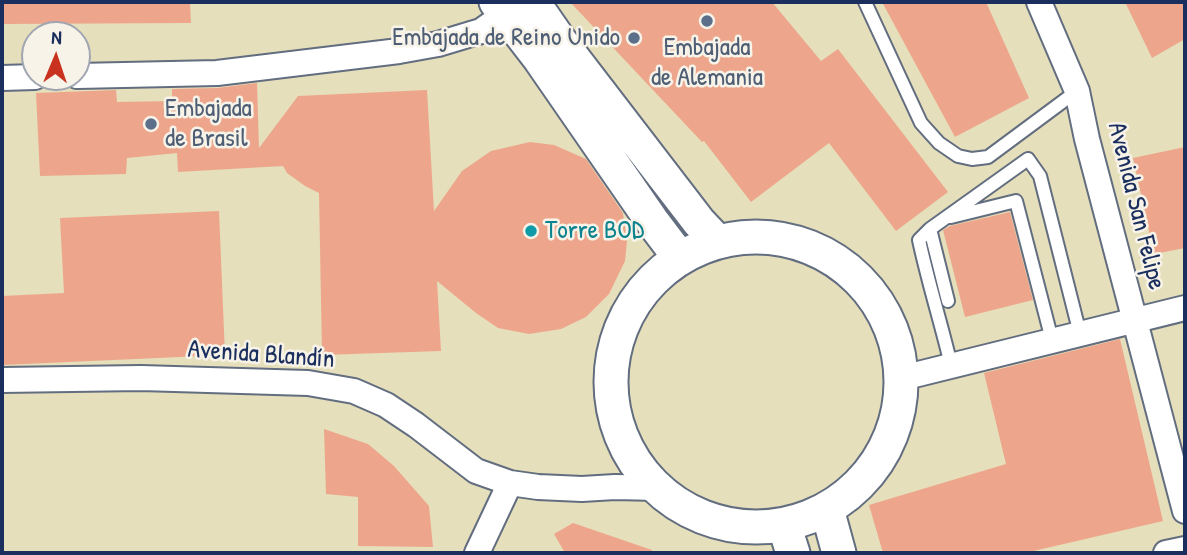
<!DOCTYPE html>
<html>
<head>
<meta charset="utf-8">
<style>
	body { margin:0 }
	#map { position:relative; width:1187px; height:555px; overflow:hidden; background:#e6dfbb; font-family:"Patrick Hand",sans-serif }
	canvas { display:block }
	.frame { position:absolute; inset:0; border:4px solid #1b2f5e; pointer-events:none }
	.north { position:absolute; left:21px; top:21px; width:70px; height:70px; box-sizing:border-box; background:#f7f3e8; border:2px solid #9fa5b1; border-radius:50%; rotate:2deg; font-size:19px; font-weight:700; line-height:28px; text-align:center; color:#1b2f5e }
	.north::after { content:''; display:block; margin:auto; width:24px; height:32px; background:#c8321e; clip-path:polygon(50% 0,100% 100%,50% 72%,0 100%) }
</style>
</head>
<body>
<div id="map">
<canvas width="1187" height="555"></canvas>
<div class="frame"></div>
<div class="north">N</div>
</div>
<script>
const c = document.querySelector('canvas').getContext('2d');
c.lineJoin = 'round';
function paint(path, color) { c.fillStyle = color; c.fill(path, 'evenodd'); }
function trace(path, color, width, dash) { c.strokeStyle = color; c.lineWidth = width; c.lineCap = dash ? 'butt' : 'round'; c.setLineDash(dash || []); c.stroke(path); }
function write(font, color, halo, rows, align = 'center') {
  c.font = font + ' "Patrick Hand",sans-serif'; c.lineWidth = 5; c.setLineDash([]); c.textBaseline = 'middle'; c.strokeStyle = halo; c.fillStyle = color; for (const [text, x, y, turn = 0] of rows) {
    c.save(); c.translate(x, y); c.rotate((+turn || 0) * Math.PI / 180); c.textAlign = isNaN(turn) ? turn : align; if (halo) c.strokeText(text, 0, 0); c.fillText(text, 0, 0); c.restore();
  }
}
const building = new Path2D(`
	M2 2H190L191 23 2 24Z
	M570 2H772L821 61 838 49 948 192 896 231 829 143 751 202 704 141 702 142Z
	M882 2H986L1029 98 955 137Z
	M1125 2H1185V39L1152 58Z
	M257 83 259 148 298 96 427 90 434 211 462 171 491 151 530 142 554 145 586 159 623 213 627 241 625 261 609 294 586 317 561 329 529 334 498 328 476 313 437 281 441 351 322 355 319 193 305 186 287 173 283 166 178 172 177 153 127 158 126 174 40 176 36 93 116 90 117 102 172 101V89L217 88Z
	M1185 147V248L1154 254 1133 158Z
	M219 211 225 355 2 365V296L64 293 60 218Z
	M1010 212 1033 300 965 317 943 230 950 226Z
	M1120 339 1163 521 1025 553H883L869 505 1006 464 984 373Z
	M324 429 368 444 394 466 429 506 433 547 358 546V497L326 494Z
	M573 523 652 550 651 553H565L554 534Z`);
const lane = new Path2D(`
	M865 2 921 123 939 143 958 156 972 159 988 157 1077 91
	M951 217 1016 201 1052 340
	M930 229 948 301
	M951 365C941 323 928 282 919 240L930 229 1028 159 1040 176 1080 334`);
const street = new Path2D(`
	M1039 2 1077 91 1087 139 1185 511
	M77 76 217 73 399 51 438 44 481 31 505 14 517 2
	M2 78 35 77
	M902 378 1185 308
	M2 380 141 378 308 383 354 391 386 405 416 425 476 471 510 483 538 487 582 489 615 487 657 488
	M477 553 510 483
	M1166 553 1185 549`);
const secondary = new Path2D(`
	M496 2 540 59 652 221 680 258
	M533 2 560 41 699 222 718 242
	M611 382a145 145 0 1 1 290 0a145 145 0 1 1-290 0Z
	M827 509 839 553
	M784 525 793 553`);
const markers = [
	[707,21,7,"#5c6f8a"],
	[634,38,7,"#5c6f8a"],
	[151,124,7,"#5c6f8a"],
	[531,231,7,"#0f9aa8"]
];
const serviceNames = [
	["Embajada de Reino Unido",620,38],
	["Embajada",707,48,"center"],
	["de Alemania",707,78,"center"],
	["Embajada",165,109,"left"],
	["de Brasil",165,139,"left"]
];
const streetNames = [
	["Avenida San Felipe",1136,206,76],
	["Avenida Blandín",261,355,4]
];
const cultureNames = [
	["Torre BOD",545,231]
];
paint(building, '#eda68c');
trace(lane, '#626d7f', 16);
trace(street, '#626d7f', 28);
trace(secondary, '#626d7f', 37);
trace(lane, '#fff', 12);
trace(street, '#fff', 24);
trace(secondary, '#fff', 33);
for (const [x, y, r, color] of markers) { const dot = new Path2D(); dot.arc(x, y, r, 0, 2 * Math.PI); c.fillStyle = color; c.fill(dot); trace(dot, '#f7f3e8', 2.5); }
write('26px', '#4e5e75', '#f7f3e8', serviceNames, 'right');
write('26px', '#1b2f5e', '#f7f3e8', streetNames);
write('26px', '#0d838f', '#f7f3e8', cultureNames, 'left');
</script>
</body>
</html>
